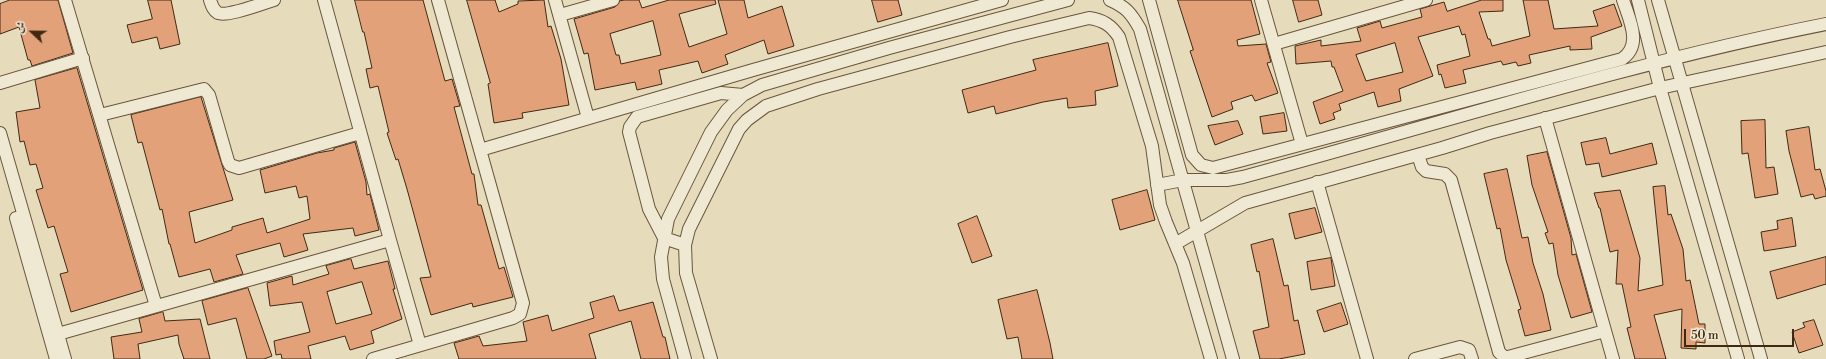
<!DOCTYPE html>
<html>
<head>
<meta charset="utf-8">
<style>
	body { margin:0 }
	#map { position:relative; width:1826px; height:359px; overflow:hidden; background:#e6dbba; font-family:"Libre Bodoni",Amiri,serif }
	canvas { display:block }
	.north { position:absolute; left:12px; top:12px; width:40px; height:40px; -webkit-text-stroke:3px #efe8d2; paint-order:stroke; rotate:292deg; font-size:11px; font-weight:700; line-height:16px; text-align:center; color:#402914 }
	.north::after { content:''; display:block; margin:auto; width:14px; height:18px; background:#402914; clip-path:polygon(50% 0,100% 100%,50% 72%,0 100%) }
	.scale { position:absolute; left:1684px; top:329px; width:110px; height:18px; box-sizing:border-box; border:2px solid #402914; border-top:0; padding-left:5px; font-size:12px; line-height:14px; white-space:nowrap; color:#402914; -webkit-text-stroke:3px #efe8d2; paint-order:stroke }
</style>
</head>
<body>
<div id="map">
<canvas width="1826" height="359"></canvas>
<div class="north">ش</div>
<div class="scale">50 m</div>
</div>
<script>
const c = document.querySelector('canvas').getContext('2d');
c.lineJoin = 'round';
function paint(path, color) { c.fillStyle = color; c.fill(path, 'evenodd'); }
function trace(path, color, width, dash) { c.strokeStyle = color; c.lineWidth = width; c.lineCap = dash ? 'butt' : 'round'; c.setLineDash(dash || []); c.stroke(path); }
const building = new Path2D(`
	M10 0H58L73 53 32 66 30 60H28L19 27 0 34V4Z
	M148 0H171L180 44 160 49 157 37 132 43 127 25 152 19Z
	M355 0H423L445 81 452 79 460 106 454 107 472 174H474L478 205H481L499 269 504 267 513 297 473 307 472 303 431 315 420 278 431 277 407 189 398 159 396 160 387 133 389 132 378 86 370 88 366 69 372 68 364 32H363Z
	M467 0H495L499 12 518 4V1L544 0 548 27 551 26 561 59 569 105 522 113 523 118 494 123 488 84 490 83Z
	M625 0H639L642 8 669 0H715L716 4 679 14 689 47 727 34 718 0H744L748 18 782 6 794 46 768 54 764 40 725 55 728 64 702 73 698 61 659 70 662 84 637 90 635 82 595 90 588 53 584 54 574 19 615 7 620 1ZM653 21 661 55 621 64 619 55H616L610 34Z
	M872 0H898L902 15 878 22Z
	M1178 0H1251L1260 34 1237 40 1238 46 1266 44 1271 62 1267 63 1278 93 1255 101 1252 95 1231 102 1233 109 1212 117 1190 51 1193 50Z
	M1293 0H1318L1322 15 1299 22Z
	M1482 0H1503V11L1479 12 1488 39H1490L1492 46 1530 36 1523 0H1548L1554 29 1598 26 1593 11 1614 4 1622 26 1591 37 1592 49 1570 50V46L1529 55 1531 63 1518 66 1516 62 1503 65 1501 61 1463 70 1466 83 1445 88 1441 74 1439 75 1437 65 1470 56 1465 34 1462 35 1459 26 1418 37 1433 76 1399 89 1401 101 1378 107 1374 92 1339 104 1341 110 1333 113 1335 119 1320 124 1313 102 1343 91 1334 67H1332L1331 61 1296 64 1295 46 1321 40V46L1361 41 1357 28 1380 21 1382 28 1422 17 1420 9 1444 2 1447 11ZM1395 43 1403 72 1366 81 1356 55Z
	M1108 43 1118 86 1095 91 1096 105 1068 108 1067 98 1043 102 996 114 994 106 968 113 962 90 1036 70 1033 60Z
	M77 68 143 290 71 312 60 274 68 272 54 226 48 228 36 190 43 188 36 164 30 165 24 141 20 142 16 112 40 108 35 80Z
	M201 97 233 200 189 212 195 243 232 230V227L263 218 267 233 310 219 307 196 299 198 296 186 265 193 260 170 317 153 334 150V148L355 142 366 182 367 195 370 194 379 230 355 236 353 228 303 234 308 250 284 257 280 243 236 255 243 274 214 282 210 269 179 277 170 244H169L162 209 160 210 142 142 138 143 131 115Z
	M1284 113 1287 131 1263 134 1260 117Z
	M1765 120 1766 168 1774 167 1778 194 1755 198 1748 153 1742 154 1741 121Z
	M1238 121 1243 134 1215 145 1208 126Z
	M1809 127 1815 170 1820 169 1826 191V196L1815 199 1813 194 1801 197 1789 151 1786 131Z
	M1606 138 1610 154 1652 143 1657 164 1602 177 1599 163 1586 165 1581 143Z
	M1547 152 1571 238 1572 255 1576 254 1592 312 1571 318 1558 275 1553 243 1549 244 1545 233 1548 232 1532 185 1527 156Z
	M1507 169 1522 238 1528 237 1533 263 1543 294 1551 330 1525 336 1518 310 1521 309 1506 260 1500 228 1497 229 1484 174Z
	M1665 186 1668 215 1671 214 1683 249 1686 281 1690 280 1699 324H1705V343L1696 342V349L1681 348 1682 309 1654 315 1666 359H1635L1627 328 1631 327 1622 284H1616L1618 250 1610 252 1600 208H1599L1594 193 1620 190 1640 258 1638 291 1663 285 1653 187Z
	M1147 190 1155 220 1120 230 1112 200Z
	M1315 208 1322 232 1295 239 1289 214Z
	M977 216 992 256 972 263 958 224Z
	M1792 218 1796 246 1764 251 1761 232 1778 229 1777 221Z
	M1273 239 1284 286 1288 285 1294 321 1298 320 1305 354 1279 359H1260L1253 331 1269 327 1259 271 1257 272 1251 245Z
	M1826 257V284L1777 299 1770 272Z
	M1331 258 1335 286 1311 290 1307 262Z
	M351 259 354 269 388 261 395 289H393L402 319 371 331 374 343 350 350 345 336 308 346 311 359H282L281 354 276 355 274 341 310 332 302 302 270 306 267 283 292 276 293 285 329 274 326 266ZM362 282 372 314 336 324 327 292Z
	M248 288 272 356 264 359H247L236 318 208 325 202 301Z
	M1037 290 1050 343 1053 359H1022L1018 337 1007 339 998 300Z
	M614 296 619 311 653 302 663 337H665L670 359H641L631 321 589 334 596 359H459L454 343 479 336 483 346 527 341 523 322 548 315 552 331 594 318 590 303Z
	M1341 303 1348 324 1324 332 1317 311Z
	M163 312 165 321 200 319 210 359H184L179 344 178 335 138 344 140 359H114L111 337 142 332 139 319Z
	M1814 320 1823 345 1799 353 1792 332 1805 327 1803 323Z`);
const minor = new Path2D(`
	M65 0 156 306
	M210 0C212 6 213 10 218 13 228 17 263 3 274 0
	M324 0 390 240 420 345
	M555 0 588 118
	M1110 0C1126 7 1131 13 1140 29L1233 359
	M1149 0 1192 155 1201 165 1213 168 1622 59C1643 45 1629 19 1623 0
	M1261 0 1302 144
	M1638 0 1660 88 1738 359
	M1658 0 1761 359
	M560 15 613 0
	M1274 44 1426 0
	M0 83 83 58
	M100 115 204 89 209 95 228 161 230 165 239 168 360 133
	M1545 118 1613 359
	M0 133 65 359
	M480 150 753 70 1002 0
	M1418 155 1422 167 1426 171 1445 174 1451 180 1499 352 1504 357H1508L1605 331
	M1317 182 1367 359
	M1157 185 1183 180H1227L1243 177C1436 125 1629 63 1826 24
	M16 218 56 359
	M1175 244 1245 203 1442 148 1490 133 1660 88 1826 52
	M685 245 664 238 649 209 629 132 630 127 637 117 721 93 743 95
	M58 334 390 240
	M373 359 513 318 520 314 523 303 438 0
	M685 359 663 279 661 257 668 219 711 132 727 110 743 95 762 85 889 48 1068 0
	M711 359 686 273 685 245 689 229 739 129 747 120 766 106 818 89 1010 37 1089 18C1103 20 1111 25 1119 37L1152 146 1160 205 1166 222 1183 263 1211 359
	M1415 359 1460 347 1469 350 1472 359`);
paint(building, '#e2a179');
trace(building, '#402914', 1);
trace(minor, '#6a563e', 14);
trace(minor, '#efe8d2', 12);
</script>
</body>
</html>
